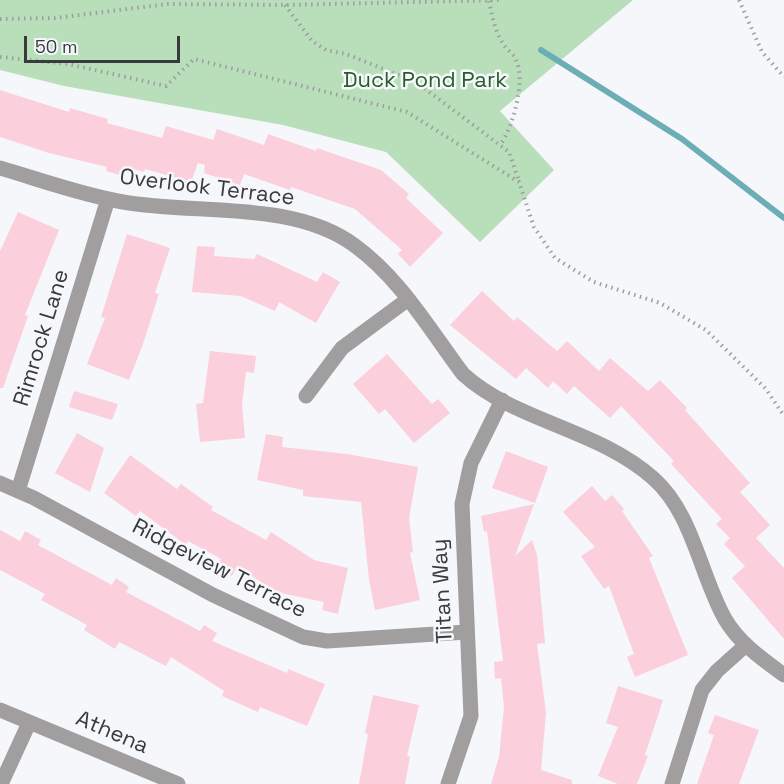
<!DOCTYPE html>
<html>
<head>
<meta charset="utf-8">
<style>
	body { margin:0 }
	#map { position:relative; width:784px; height:784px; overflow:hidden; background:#f5f7fb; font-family:"Space Grotesk",sans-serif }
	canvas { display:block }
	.scale { position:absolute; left:24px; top:36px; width:156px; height:27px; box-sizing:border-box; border:3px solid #393a3c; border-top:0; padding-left:8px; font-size:18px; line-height:21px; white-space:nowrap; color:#393a3c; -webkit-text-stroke:4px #f5f7fb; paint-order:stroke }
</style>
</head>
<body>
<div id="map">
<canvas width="784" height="784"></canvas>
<div class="scale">50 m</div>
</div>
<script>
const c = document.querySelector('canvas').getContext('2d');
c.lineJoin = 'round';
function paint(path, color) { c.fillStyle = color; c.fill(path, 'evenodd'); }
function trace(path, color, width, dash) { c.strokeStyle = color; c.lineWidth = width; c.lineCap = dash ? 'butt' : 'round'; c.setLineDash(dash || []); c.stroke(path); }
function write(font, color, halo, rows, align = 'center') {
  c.font = font + ' "Space Grotesk",sans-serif'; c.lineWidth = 5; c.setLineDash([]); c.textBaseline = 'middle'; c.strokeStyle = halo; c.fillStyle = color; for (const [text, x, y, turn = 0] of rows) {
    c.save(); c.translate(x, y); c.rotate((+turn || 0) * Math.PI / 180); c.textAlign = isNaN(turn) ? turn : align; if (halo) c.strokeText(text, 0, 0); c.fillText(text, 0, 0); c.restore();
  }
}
const green = new Path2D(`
	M0 0H633L500 111 554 170 480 242 386 152 283 125 64 86 0 70Z`);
const stream = new Path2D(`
	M541 50 682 139 784 218`);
const building = new Path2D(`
	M0 90 69 112 70 108 108 119 107 123 162 138 166 126 213 140 217 129 264 145 268 134 316 151 317 148 381 170 409 194 406 198 443 233 410 267 398 254 402 250 355 209 291 187 290 190 244 174 240 185 204 173 205 165 198 163 191 182 145 169 144 172 126 167 123 176 106 171 107 167 49 153 0 137Z
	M18 212 59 230 25 315 28 316 3 388H0V251Z
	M127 234 170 248 155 293 159 294 143 344 129 380 87 364 105 318 101 317Z
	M197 246 215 247 214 256 254 259 257 254 317 282 323 272 340 282 316 323 279 302 275 311 241 296 192 292Z
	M482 291 514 321 517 317 557 351 567 341 599 371 610 358 648 391 660 380 687 408 685 410 750 483 740 492 770 525 756 538 784 568V639L732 578 745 566 724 544 730 538 716 524 722 519 671 464 674 461 621 406 610 418 574 386 567 394 553 381 548 388 526 368 516 379 450 325Z
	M210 351 256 356 254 373 246 372 242 404 245 438 200 442 196 404 203 403Z
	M387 354 432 404 438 399 450 413 414 443 385 409 379 414 353 384Z
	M74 391 118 404 112 420 69 407Z
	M77 433 104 448 90 492 55 473Z
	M266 434 283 437 282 447 347 454 418 467 409 518 413 552 410 553 420 600 375 610 369 580 361 502 303 496V490L257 480Z
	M506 451 548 467 535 503 492 488Z
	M130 455 177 489 181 484 213 507 211 510 266 540 271 532 314 560 348 568 338 614 322 610 324 602 276 592 237 566 232 576 216 567 221 559 188 541 186 545 140 511 136 516 104 493Z
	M592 486 605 501 612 495 624 509 622 511 653 556 649 558 688 655 635 677 627 657 634 654 609 586 604 589 581 556 595 547 563 512Z
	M534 504 515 556 532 540 537 555 545 643 537 644 546 713 541 770 572 780V784H491L499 757 504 707 501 678 495 679 494 662 503 661 487 531 484 532 481 516Z
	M0 530 20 541 25 531 41 540 38 545 112 585 116 578 129 587 126 592 200 631 204 625 217 633 212 641 287 673 288 669 325 684 307 726 260 707 258 712 222 696 224 691 171 657 166 666 119 642 115 649 84 630 87 625 41 600 45 594 0 570Z
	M618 686 663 700 645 755 648 756 637 784H618L598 776 618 727 606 723Z
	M373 695 419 705 407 756 410 757 405 784H359L368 734 365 733Z
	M715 715 759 730 739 784H697L714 735 708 733Z`);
const path = new Path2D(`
	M739 0 762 52 784 77
	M489 1C492 16 495 32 504 45 507 50 514 54 516 60 526 80 513 128 500 145
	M285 5 312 41 326 50 346 54 416 82 509 152 519 181
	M0 19 55 18 168 4 285 5 503 0
	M0 57 68 64 166 86 194 59 407 112 519 182 534 227 555 258 594 282 660 303 706 330 766 389 784 416`);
const minor = new Path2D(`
	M0 168C41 180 82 195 123 202 196 215 292 200 354 245 400 278 430 330 463 374 514 421 598 429 653 478 693 513 700 575 725 619 739 643 762 659 784 675
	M306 396 342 348 407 300
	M0 483 34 498 213 595 303 637 327 641 467 632
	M18 491 108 199
	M0 710 178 784
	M1 784 29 723
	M448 784 471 716 462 504 471 463 502 400
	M672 784 702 690 717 671 746 645`);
const parkNames = [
	["Duck Pond Park",425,81]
];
const streetNames = [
	["Overlook Terrace",207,188,7],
	["Rimrock Lane",42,338,-73],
	["Ridgeview Terrace",219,569,27],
	["Titan Way",443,591,-93],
	["Athena",112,733,23]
];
paint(green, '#b8dfb9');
trace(stream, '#6dadb5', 6);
paint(building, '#fccfdd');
trace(path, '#9c9ea1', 4, [1.5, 4.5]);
trace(minor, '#a09e9e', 15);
write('22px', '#275d2c', '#f5f7fb', parkNames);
write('22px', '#393a3c', '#f5f7fb', streetNames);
</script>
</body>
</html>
